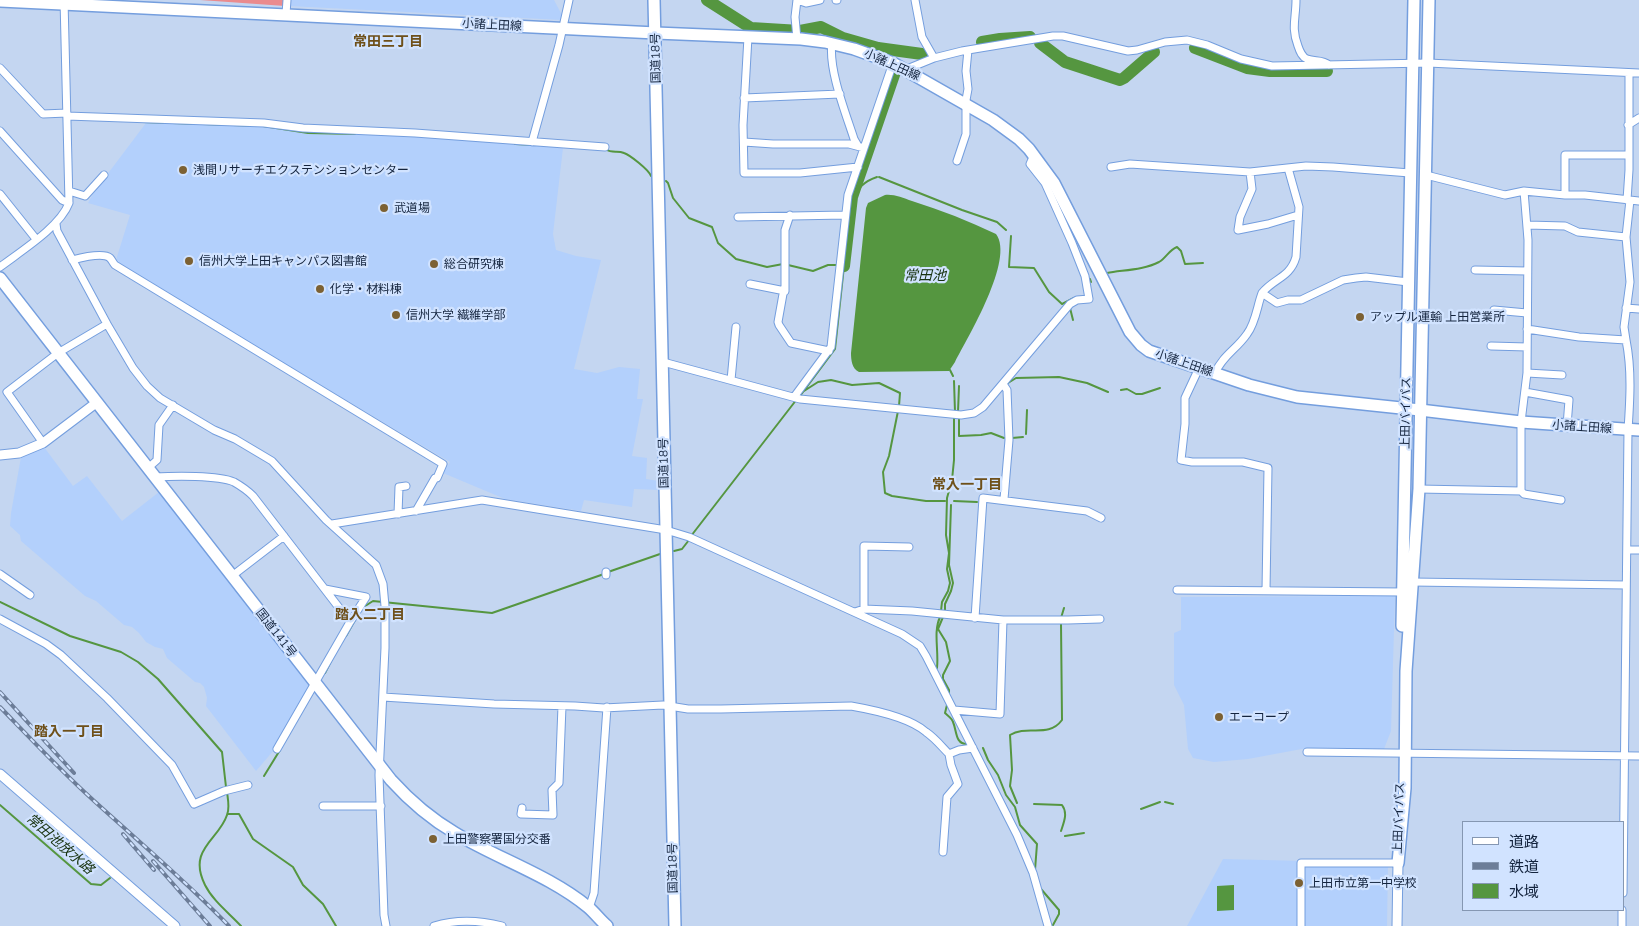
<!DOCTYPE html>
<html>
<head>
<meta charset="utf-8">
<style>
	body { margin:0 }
	#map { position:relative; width:1639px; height:926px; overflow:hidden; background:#c4d6f1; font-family:Mulish,"Noto Sans JP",sans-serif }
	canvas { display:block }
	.legend { position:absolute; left:1462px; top:821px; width:162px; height:90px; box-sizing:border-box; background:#d1e3ff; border:1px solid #8597b2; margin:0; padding:6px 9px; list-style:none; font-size:15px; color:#14243e }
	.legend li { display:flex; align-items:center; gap:10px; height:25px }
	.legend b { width:25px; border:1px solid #8597b2 }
</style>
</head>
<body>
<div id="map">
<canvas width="1639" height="926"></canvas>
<ul class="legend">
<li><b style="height:6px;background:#fff"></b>道路</li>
<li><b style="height:6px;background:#6c7d98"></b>鉄道</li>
<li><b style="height:14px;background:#559640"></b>水域</li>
</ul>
</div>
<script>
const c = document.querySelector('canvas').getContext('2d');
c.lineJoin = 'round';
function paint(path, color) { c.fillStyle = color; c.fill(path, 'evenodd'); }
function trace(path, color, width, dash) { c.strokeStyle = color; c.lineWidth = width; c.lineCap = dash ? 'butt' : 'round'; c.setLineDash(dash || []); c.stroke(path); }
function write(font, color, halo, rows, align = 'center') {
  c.font = font + ' Mulish,"Noto Sans JP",sans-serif'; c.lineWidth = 4.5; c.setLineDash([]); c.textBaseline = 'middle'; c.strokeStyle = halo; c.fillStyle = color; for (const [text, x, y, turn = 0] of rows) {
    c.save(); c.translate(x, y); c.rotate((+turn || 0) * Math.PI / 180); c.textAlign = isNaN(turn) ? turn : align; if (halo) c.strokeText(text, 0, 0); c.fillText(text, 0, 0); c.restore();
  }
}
const built = new Path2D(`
	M289 0H554L563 17 562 20 289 6Z
	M146 123 263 127 315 134 410 136 563 148 553 234 556 250 576 256 601 260 574 369 597 373 619 367 640 369 637 399H643L632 456 647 458 646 479 659 481 660 490 634 489 632 507 584 500 581 511 505 499 443 473 450 462 118 264 116 260 130 215 88 203 94 192Z
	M44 447 73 486 87 476 122 521 159 492 310 686 274 750 256 771 206 706 207 698 204 687 200 683 195 682 167 658 163 649 155 647 146 642 139 633 132 627 124 625 96 601 85 596 28 547 21 541 20 535 10 526 11 513 21 457Z
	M1395 596 1391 731 1384 749 1307 748 1248 759 1214 762 1193 758 1188 749 1184 705 1174 685V633L1181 630V597Z
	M1223 859 1388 863 1387 926H1187Z`);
const green = new Path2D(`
	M200 0H285V6Z`);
const water = new Path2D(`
	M885 195C894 194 903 198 912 201 941 210 969 221 996 234 1015 259 968 337 955 362L949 371 859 372C852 369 851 360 851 353L866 208 868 203Z
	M1234 885V910L1217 911V886Z`);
const stream = new Path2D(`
	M143 122 263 126 308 133 355 134
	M515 144 537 145
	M605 149C613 154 617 150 624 153 630 155 649 170 651 176
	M879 177 962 210 997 222 1006 230
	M666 181 668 183 673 198 689 218 712 227 718 243 736 259 767 267 783 264
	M850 206C858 191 859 183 877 177
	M1011 236 1009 267 1034 268 1049 292 1062 304 1074 298
	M788 265 813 271 828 265H836
	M1106 275 1107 273C1123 270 1144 270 1159 262 1166 258 1169 250 1177 247L1181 251 1185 264 1203 263
	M1090 279 1091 282
	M1070 308 1073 320
	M950 370 953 376
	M954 381 955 412
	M1008 383 1016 378 1059 377 1087 383 1108 392
	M1121 390 1127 389 1136 394H1142L1160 388
	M804 391 818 382 831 380 852 385 879 383 900 393 899 406
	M800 396 835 349 844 266
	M898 411 889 456 883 472 885 493 892 496 926 501H945
	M958 412 959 386
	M959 417V436L981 435 991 433 1004 438
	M1026 434 1027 410
	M1012 438 1023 437
	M954 501 977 502
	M691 536 797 399
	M674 551 682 549 689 540
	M608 572 660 554
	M0 602 70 636 121 652 138 662 158 679 222 752 226 787
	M362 608 373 601 492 613 604 574
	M941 611 942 602 948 591 950 583 947 569 949 553 946 535 947 498 952 480 954 460V417
	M945 611V604L951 591 953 583 949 565 951 505
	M943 617 938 629 946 642 950 661 943 675V679L949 690V694
	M1061 618 1064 608
	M346 636 355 620
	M937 668C939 651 933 632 940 617
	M325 673 332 659
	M947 705 945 713C948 716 952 718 953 722 957 731 955 744 967 744
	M983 748 988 760 998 775 1006 795 1015 807 1020 825 1037 844 1035 870
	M264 776 280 750
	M227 792C228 800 230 808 227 815 219 840 187 849 205 885 213 901 229 913 241 926
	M1165 802 1173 804
	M1017 803 1010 786 1012 770 1010 735C1027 724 1048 739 1062 720L1061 624
	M1034 804 1062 805C1068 813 1064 822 1061 831
	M0 805 91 884 101 885 110 878
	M1141 809 1160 802
	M228 814H239L253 839 293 867 303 885 323 904 336 926
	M1065 836 1084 833
	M1041 889 1059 910V914L1053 925`);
const river = new Path2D(`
	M707 0 751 28 800 31 821 27 843 38 878 48 922 54
	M982 42 1000 39 1030 37
	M1040 43 1065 62 1120 80 1124 78 1154 52
	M1195 48 1247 68 1270 71H1327
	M844 266 852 197 896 69`);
const minor = new Path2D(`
	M797 0 806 3 820 0
	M836 0H837
	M915 0 922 37 934 58
	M1296 0C1296 18 1291 28 1298 46 1300 52 1302 57 1307 59 1315 62 1322 59 1329 65
	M286 14 287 0
	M748 37 743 125 744 173H800L858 167
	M797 39 795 17 797 0
	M832 43C828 69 846 114 854 139L858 146
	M0 68 43 114 67 113
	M907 69 934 58 962 51 1053 36H1063L1128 51 1137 50 1165 42 1187 40 1207 45 1241 59 1272 66 1428 63 1639 73
	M744 98 840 94
	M67 116 264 123 303 128 415 133 605 147
	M1628 125 1639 118
	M0 131 62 200 69 203
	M532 142 559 45 569 0
	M744 142 773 144H849L864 148
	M957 161 966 134V100L968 89 966 71 968 50
	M1111 167 1130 164 1250 172 1306 166 1333 167 1410 173
	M1250 172 1252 189 1240 217 1238 230 1268 224 1298 215
	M1426 175 1505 195 1524 191 1565 195H1585L1639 201
	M69 191 85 196 104 175
	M0 194 36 239
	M1565 195V155H1629
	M1627 200 1629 170V74
	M790 215 785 230V290L783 294 778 322 779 325 791 343 829 351
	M738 217 845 215
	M56 224 57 231 107 324 133 368 147 386 160 398 214 430 235 439 272 461 326 520 376 565 383 584 385 606V648L379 775 384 915 386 926
	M1527 225 1565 226 1578 232 1626 237
	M72 260C80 258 103 252 110 258 112 260 113 263 115 265L443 464 437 478H435L416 511
	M0 267C21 251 60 227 69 203L64 0
	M1475 270 1527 271
	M750 284 785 291
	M1262 293 1277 303 1288 300H1301L1343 280 1356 278 1366 277 1408 282
	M1626 308 1639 309
	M1494 310 1527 313
	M1527 329 1579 337 1626 340C1632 370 1630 400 1628 430L1623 893
	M1626 340 1624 327 1630 282 1626 237 1630 200
	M1491 346 1527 347
	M663 362 800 399 961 415 974 413 983 407 1070 304 1077 300 1089 299 1085 276 1072 243 1045 183 1030 164 1034 155
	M1199 368 1185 398V424L1181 460 1192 462H1243L1268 468 1266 590
	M1215 373C1224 354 1236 350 1247 334 1256 322 1257 306 1262 293 1274 278 1290 278 1296 257L1299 207 1288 168
	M1527 373 1562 375
	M731 380 736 327
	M1003 384 1007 390 1009 440 1004 499
	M1525 392 1569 400 1567 426
	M794 397 831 347 848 195 893 63
	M43 443 7 392 58 353 107 324
	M148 468 157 460 159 425 173 405
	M155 477C174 476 218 475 234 482 241 486 248 491 253 496L350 622 277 749
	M1419 489 1521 491 1524 494 1561 500
	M1521 491V422L1527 373 1528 240 1524 191
	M398 514 399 487 406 486
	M332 524 482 500 666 530 689 537 902 634 920 646 926 656 1017 835 1033 873 1048 926
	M1627 550H1639
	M606 572V575
	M0 574 30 595
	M232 576 284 536
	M1412 582 1626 585
	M325 589 366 597 350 622
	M1177 590 1403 592
	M864 609V546L909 547
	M855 612 864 609 912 611 1003 620H1068L1100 619
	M975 618 983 498 1087 511 1101 518
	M0 619 46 644 61 655 107 698 172 765 194 804 224 791 248 785
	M383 697 494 704 575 706 604 708 663 705 688 709H721L851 706C874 710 909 717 926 732 935 738 942 747 949 754L959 750 973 748
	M954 710 1000 714 1003 620
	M1307 752 1639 756
	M323 806H381
	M522 808 521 814 553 815 552 790 559 783 562 706
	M943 852 947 797 958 784 951 765 949 754
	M589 908 594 893 607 707
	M434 926C457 919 479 920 502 926
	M1301 926V863H1398
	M1622 926V910`);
const tertiary = new Path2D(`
	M0 455 19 453 43 443 96 403
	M0 774 175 926
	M1397 926 1398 863`);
const primary = new Path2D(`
	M0 1 656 33 801 39 825 42 854 49 893 63 993 120 1019 139 1029 149 1054 183 1130 332 1141 345 1149 351 1249 385 1297 397 1420 410 1521 422 1639 430`);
const trunk = new Path2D(`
	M654 0 675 926
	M0 278 391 780C410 801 431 819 455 833 498 859 549 875 588 907 595 913 600 920 607 926
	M1402 626 1414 0
	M1398 863 1405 788 1406 671 1419 489 1429 0`);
const rail = new Path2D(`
	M0 692 74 773
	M0 707C30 738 60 770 92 799 138 841 186 881 229 926
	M123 834 154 870
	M153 861 210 926`);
const markers = [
	[183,170,5,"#7c6133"],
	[384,208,5,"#7c6133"],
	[189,261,5,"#7c6133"],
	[434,264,5,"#7c6133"],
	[320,289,5,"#7c6133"],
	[396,315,5,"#7c6133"],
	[1360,317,5,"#7c6133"],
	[1219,717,5,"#7c6133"],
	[433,839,5,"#7c6133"],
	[1299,883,5,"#7c6133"]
];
const streetNames = [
	["小諸上田線",492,25,3],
	["国道18号",656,58,-91],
	["小諸上田線",892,65,24],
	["小諸上田線",1184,363,19],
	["上田バイパス",1406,413,-89],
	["小諸上田線",1582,427,4],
	["国道18号",664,463,-91],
	["国道141号",276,633,52],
	["上田バイパス",1399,818,-88],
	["国道18号",673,868,-91]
];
const poiNames = [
	["浅間リサーチエクステンションセンター",193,170],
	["武道場",394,208],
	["信州大学上田キャンパス図書館",199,261],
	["総合研究棟",444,264],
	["化学・材料棟",330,289],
	["信州大学 繊維学部",406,315],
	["アップル運輸 上田営業所",1370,317],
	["エーコープ",1229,717],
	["上田警察署国分交番",443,839],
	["上田市立第一中学校",1309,883]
];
const neighbourhoodNames = [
	["常田三丁目",388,42],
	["常入一丁目",967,485],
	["踏入二丁目",370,615],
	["踏入一丁目",69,732]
];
const waterNames = [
	["常田池",925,276],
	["常田池放水路",60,844,41]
];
paint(built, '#b3d0fc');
paint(green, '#ea8b8e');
paint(water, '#559640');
trace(stream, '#559640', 2);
trace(river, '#559640', 12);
trace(minor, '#749ede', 9);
trace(tertiary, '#749ede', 11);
trace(primary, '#749ede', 14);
trace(trunk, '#749ede', 14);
trace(minor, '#fff', 7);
trace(tertiary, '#fff', 9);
trace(primary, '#fff', 11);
trace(trunk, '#fff', 11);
trace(rail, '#6c7d98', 4);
trace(rail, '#d1e3ff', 2, [5.5]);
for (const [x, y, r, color] of markers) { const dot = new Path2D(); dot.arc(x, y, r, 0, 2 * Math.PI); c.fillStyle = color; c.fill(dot); trace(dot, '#d1e3ff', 2); }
write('12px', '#14243e', '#d1e3ff', streetNames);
write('12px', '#14243e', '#d1e3ff', poiNames, 'left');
write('bold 14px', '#6e501a', '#d1e3ff', neighbourhoodNames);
write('italic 14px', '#18320f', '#d1e3ff', waterNames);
</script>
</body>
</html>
